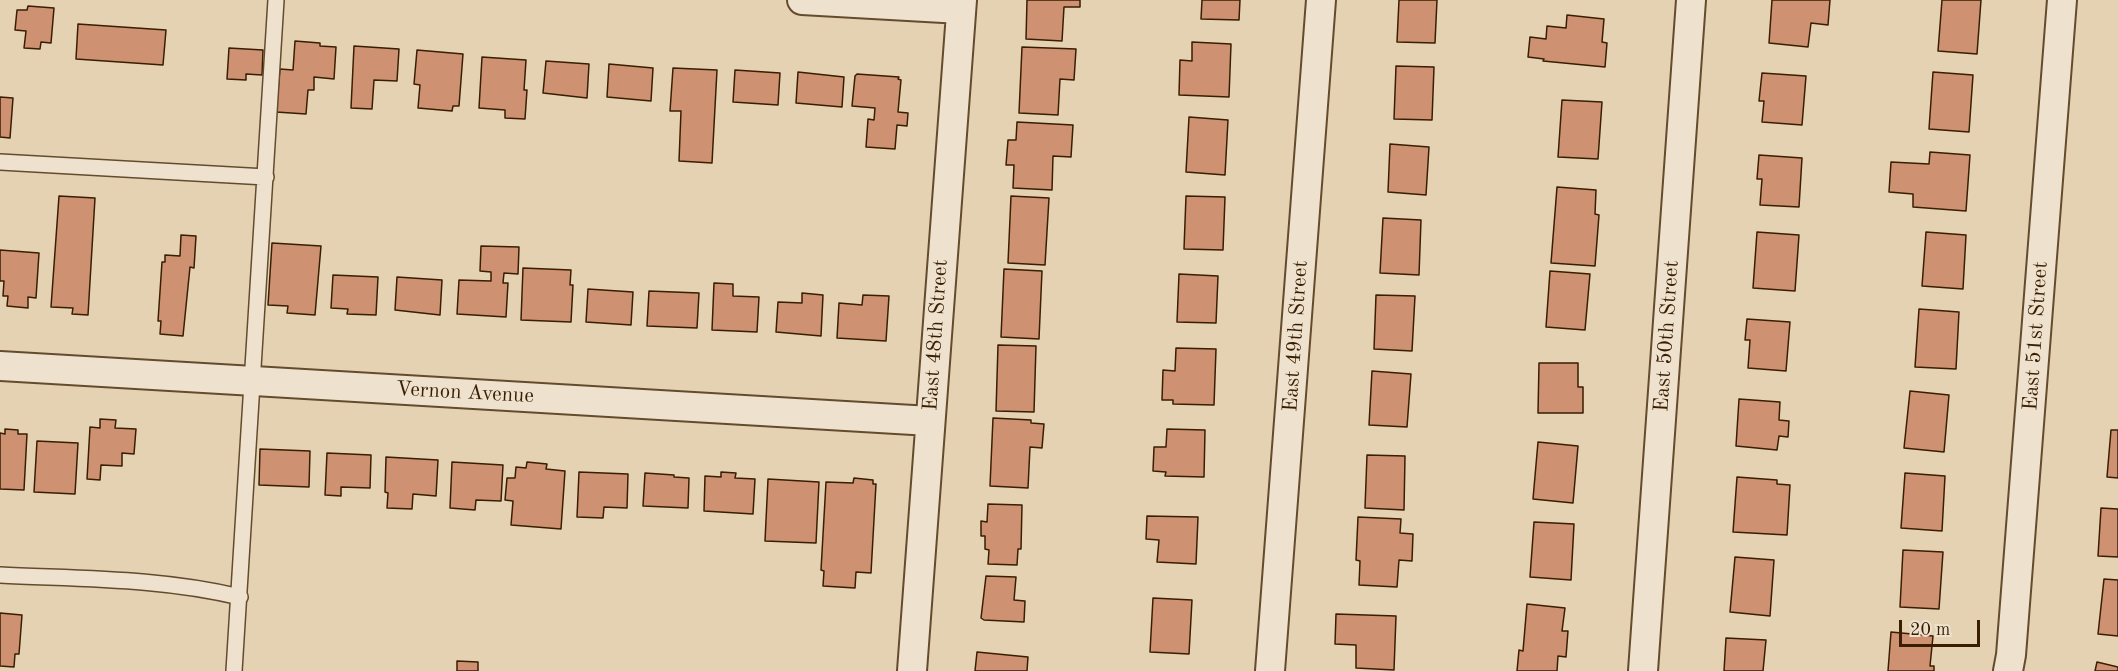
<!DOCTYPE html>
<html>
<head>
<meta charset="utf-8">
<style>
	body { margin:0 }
	#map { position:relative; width:2118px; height:671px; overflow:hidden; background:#e5d2b3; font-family:"Old Standard TT",serif }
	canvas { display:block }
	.scale { position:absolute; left:1899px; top:620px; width:81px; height:27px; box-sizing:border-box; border:3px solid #391e02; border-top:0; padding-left:8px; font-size:18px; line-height:21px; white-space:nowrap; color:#391e02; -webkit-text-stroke:4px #eee2ce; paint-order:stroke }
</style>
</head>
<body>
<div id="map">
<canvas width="2118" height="671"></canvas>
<div class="scale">20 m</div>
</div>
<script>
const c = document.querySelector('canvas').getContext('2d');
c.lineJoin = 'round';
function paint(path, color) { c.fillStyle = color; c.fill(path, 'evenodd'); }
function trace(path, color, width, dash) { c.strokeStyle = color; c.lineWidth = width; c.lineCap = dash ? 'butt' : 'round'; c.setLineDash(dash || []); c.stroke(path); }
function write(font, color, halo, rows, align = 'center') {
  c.font = font + ' "Old Standard TT",serif'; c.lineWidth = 4.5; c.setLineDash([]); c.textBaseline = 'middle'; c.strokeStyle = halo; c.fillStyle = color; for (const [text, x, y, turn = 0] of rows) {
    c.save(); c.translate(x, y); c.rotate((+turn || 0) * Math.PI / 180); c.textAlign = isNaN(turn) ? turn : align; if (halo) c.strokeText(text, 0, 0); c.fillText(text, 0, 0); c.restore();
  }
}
const building = new Path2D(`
	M1027 0H1080V7H1064L1062 41 1026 39Z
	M1202 0H1240L1239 20 1201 19Z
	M1399 0H1437L1435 43 1397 42Z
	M1772 0H1830L1828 25 1811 23 1808 47 1769 43Z
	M1942 0H1981L1977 54 1938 51Z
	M28 6 54 8 51 43 41 42 40 49 24 48 26 31 15 30 17 10H27Z
	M1567 15 1604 19 1602 42 1607 43 1605 67 1543 61 1544 59 1528 57 1530 37 1546 39 1547 26 1566 28Z
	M78 24 166 30 163 65 76 59Z
	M295 41 320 43V46L336 47 334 79 314 77V90H308L306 114 276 112 280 69 293 70Z
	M1192 42 1231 44 1229 97 1179 95 1180 60 1192 61Z
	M354 46 399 49 397 81 374 80 372 109 351 108Z
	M1022 47 1076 49 1074 80 1060 79 1058 115 1019 113Z
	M229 48 263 50 262 75 246 74V80L227 79Z
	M417 50 463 54 459 106H453L452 111 418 108 420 85 414 84Z
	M482 57 526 60 524 90H527L525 119 505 118V110L479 108Z
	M546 61 589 64 587 98 543 93Z
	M609 64 653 68 651 101 607 97Z
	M1396 66 1434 67 1432 120 1394 119Z
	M673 68 717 70 712 163 679 161 681 111H670Z
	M735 70 780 73 778 105 733 102Z
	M798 72 844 77 842 107 796 103Z
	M1933 72 1973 75 1969 132 1929 129Z
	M1762 73 1806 76 1802 125 1762 122 1764 101H1759Z
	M857 74 899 77 898 79 901 80 898 112 908 113 907 126 897 125 895 149 866 147 868 119 874 120 875 108 852 106 855 76Z
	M0 97 13 98 10 138 0 137Z
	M1562 100 1602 102 1598 159 1558 157Z
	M1189 117 1228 120 1225 175 1186 172Z
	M1017 122 1073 125 1071 157 1053 156 1052 190 1013 188 1014 165H1006L1008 140H1016Z
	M1390 144 1429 147 1426 195 1388 192Z
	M1930 152 1970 155 1966 211 1913 207V194L1889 192 1891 162 1929 164Z
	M1759 155 1802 158 1799 207 1760 205 1762 179H1757Z
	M1557 187 1596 190 1595 214 1599 215 1595 266 1551 263Z
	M59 196 95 198 88 315 72 314 73 308 51 307Z
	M1011 196 1049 198 1045 265 1008 263Z
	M1186 196 1225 197 1223 250 1184 249Z
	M1383 218 1421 220 1419 275 1380 273Z
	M1757 232 1799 235 1795 291 1753 288Z
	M1926 232 1966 235 1963 289 1922 286Z
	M181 235 196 236 194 268 190 267 183 336 160 334 161 321H158L162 262H165V255L180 256Z
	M272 243 321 246 315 315 287 313 288 306 268 305Z
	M481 246 519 247 518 274 504 273 503 283H508L506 317 457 314 459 280 491 281V272L480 271Z
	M0 250 39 253 36 298 28 297V308L7 306 8 296H3L4 281H0Z
	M523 268 571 270 570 285H573L571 322 521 320Z
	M1004 269 1042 271 1039 339 1001 337Z
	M1550 271 1590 274 1585 330 1546 327Z
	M1179 274 1218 276 1216 323 1177 322Z
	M333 275 378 277 376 315 347 314 348 309 331 308Z
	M397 277 442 280 440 315 395 310Z
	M714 283 733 284V296L759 297 757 332 712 330Z
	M588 289 633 292 631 325 586 322Z
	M649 291 699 293 697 328 647 326Z
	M802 293 823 295 821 336 776 332 778 302 802 303Z
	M863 295 889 296 886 341 837 338 839 303 862 305Z
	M1376 295 1415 296 1412 351 1374 349Z
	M1919 309 1959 312 1956 369 1915 367Z
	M1747 319 1790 322 1786 371 1748 368 1750 340H1745Z
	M998 345 1036 346 1034 412 996 411Z
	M1176 348 1216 349 1214 405 1173 404V400H1162L1163 370 1175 371Z
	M1539 363H1578V387H1583V413H1538Z
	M1372 371 1411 374 1407 427 1369 425Z
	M1910 391 1949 395 1944 452 1904 448Z
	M1739 399 1780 402 1779 420 1789 421 1788 437 1779 436 1777 450 1736 446Z
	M993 418 1031 420V423L1044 424 1042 448 1030 447 1028 488 990 486Z
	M100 419 116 420 115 428 136 429 134 454 122 453V466L101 465 100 480 87 479 90 427 100 428Z
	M5 429 18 430V434H27L24 490 0 489V433L5 434Z
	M1167 429 1205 430 1204 477 1165 476 1166 472 1153 471 1154 447H1166Z
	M2111 430H2118V478L2107 477Z
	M37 441 78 443 75 494 34 492Z
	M1538 442 1578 446 1573 503 1533 499Z
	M260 449 310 451 309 487 259 485Z
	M327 453 371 455 370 488 341 487V496L325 495Z
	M1367 455 1405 456 1404 510 1365 508Z
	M386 457 438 460 436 496 413 494 412 509 387 508 388 493 385 492Z
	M452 462 503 465 501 501 476 500 475 510 450 508Z
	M527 462 547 464 546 469 565 471 561 529 511 525 513 501 505 500 507 478H515L516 467 526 468Z
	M579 472 628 474 627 508 604 507 603 518 577 517Z
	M721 472 736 473 735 478 755 479 753 514 704 511 705 476 721 477Z
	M645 473 674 475V477L689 478 688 508 643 506Z
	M1905 473 1945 476 1942 531 1901 528Z
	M1737 477 1777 480V484L1790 485 1787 535 1733 532Z
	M854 478 873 480V484H876L871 573 856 572 855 588 823 586 824 571 821 570 826 482 853 483Z
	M768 479 819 482 816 543 765 541Z
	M988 504 1022 505 1021 549H1018L1017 565 988 564 989 550 985 549V536H981V521L987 522Z
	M2101 508 2118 509V557L2098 556Z
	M1147 516 1198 517 1196 564 1157 562 1159 540 1146 539Z
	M1358 517 1401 519 1400 533 1413 534 1412 561 1399 560 1397 587 1359 585 1360 561 1356 560Z
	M1534 522 1574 524 1571 580 1530 577Z
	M1903 550 1943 552 1939 609 1900 607Z
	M1735 557 1774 560 1770 616 1730 612Z
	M986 576 1016 577 1014 600 1025 601 1024 622 984 620 981 618Z
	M2104 579 2118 580V636L2098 634Z
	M1153 598 1192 600 1189 654 1150 652Z
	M1527 604 1565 608 1562 631H1568L1566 657 1558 656 1557 671H1517L1519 650 1523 651Z
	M0 613 22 615 19 654H15L14 667 0 666Z
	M1336 614 1396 616 1394 670 1356 668V645L1335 644Z
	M1891 632 1933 636 1930 666H1934V671H1888Z
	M1726 638 1766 640 1763 671H1724Z
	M977 652 1028 657 1027 671H975Z
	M457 661 478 662V671H457Z
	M2097 662 2118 667V671H2095Z`);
const lane = new Path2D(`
	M0 162 266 177
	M0 575C80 579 162 578 240 597
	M234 671 276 0`);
const street = new Path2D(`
	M802 0 961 9
	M0 366 930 421
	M912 671 962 0
	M1270 671 1321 0
	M1643 671 1691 0
	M2008 671 2011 655 2062 0`);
const streetNames = [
	["East 48th Street",936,335,-86],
	["East 49th Street",1296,336,-86],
	["East 50th Street",1667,336,-86],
	["East 51st Street",2036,336,-86],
	["Vernon Avenue",465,393,3]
];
paint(building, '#ce9171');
trace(building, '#391e02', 1.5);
trace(lane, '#644b2e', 18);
trace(street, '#644b2e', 32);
trace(lane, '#eee2ce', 15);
trace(street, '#eee2ce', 28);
write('21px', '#391e02', '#eee2ce', streetNames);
</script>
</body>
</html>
